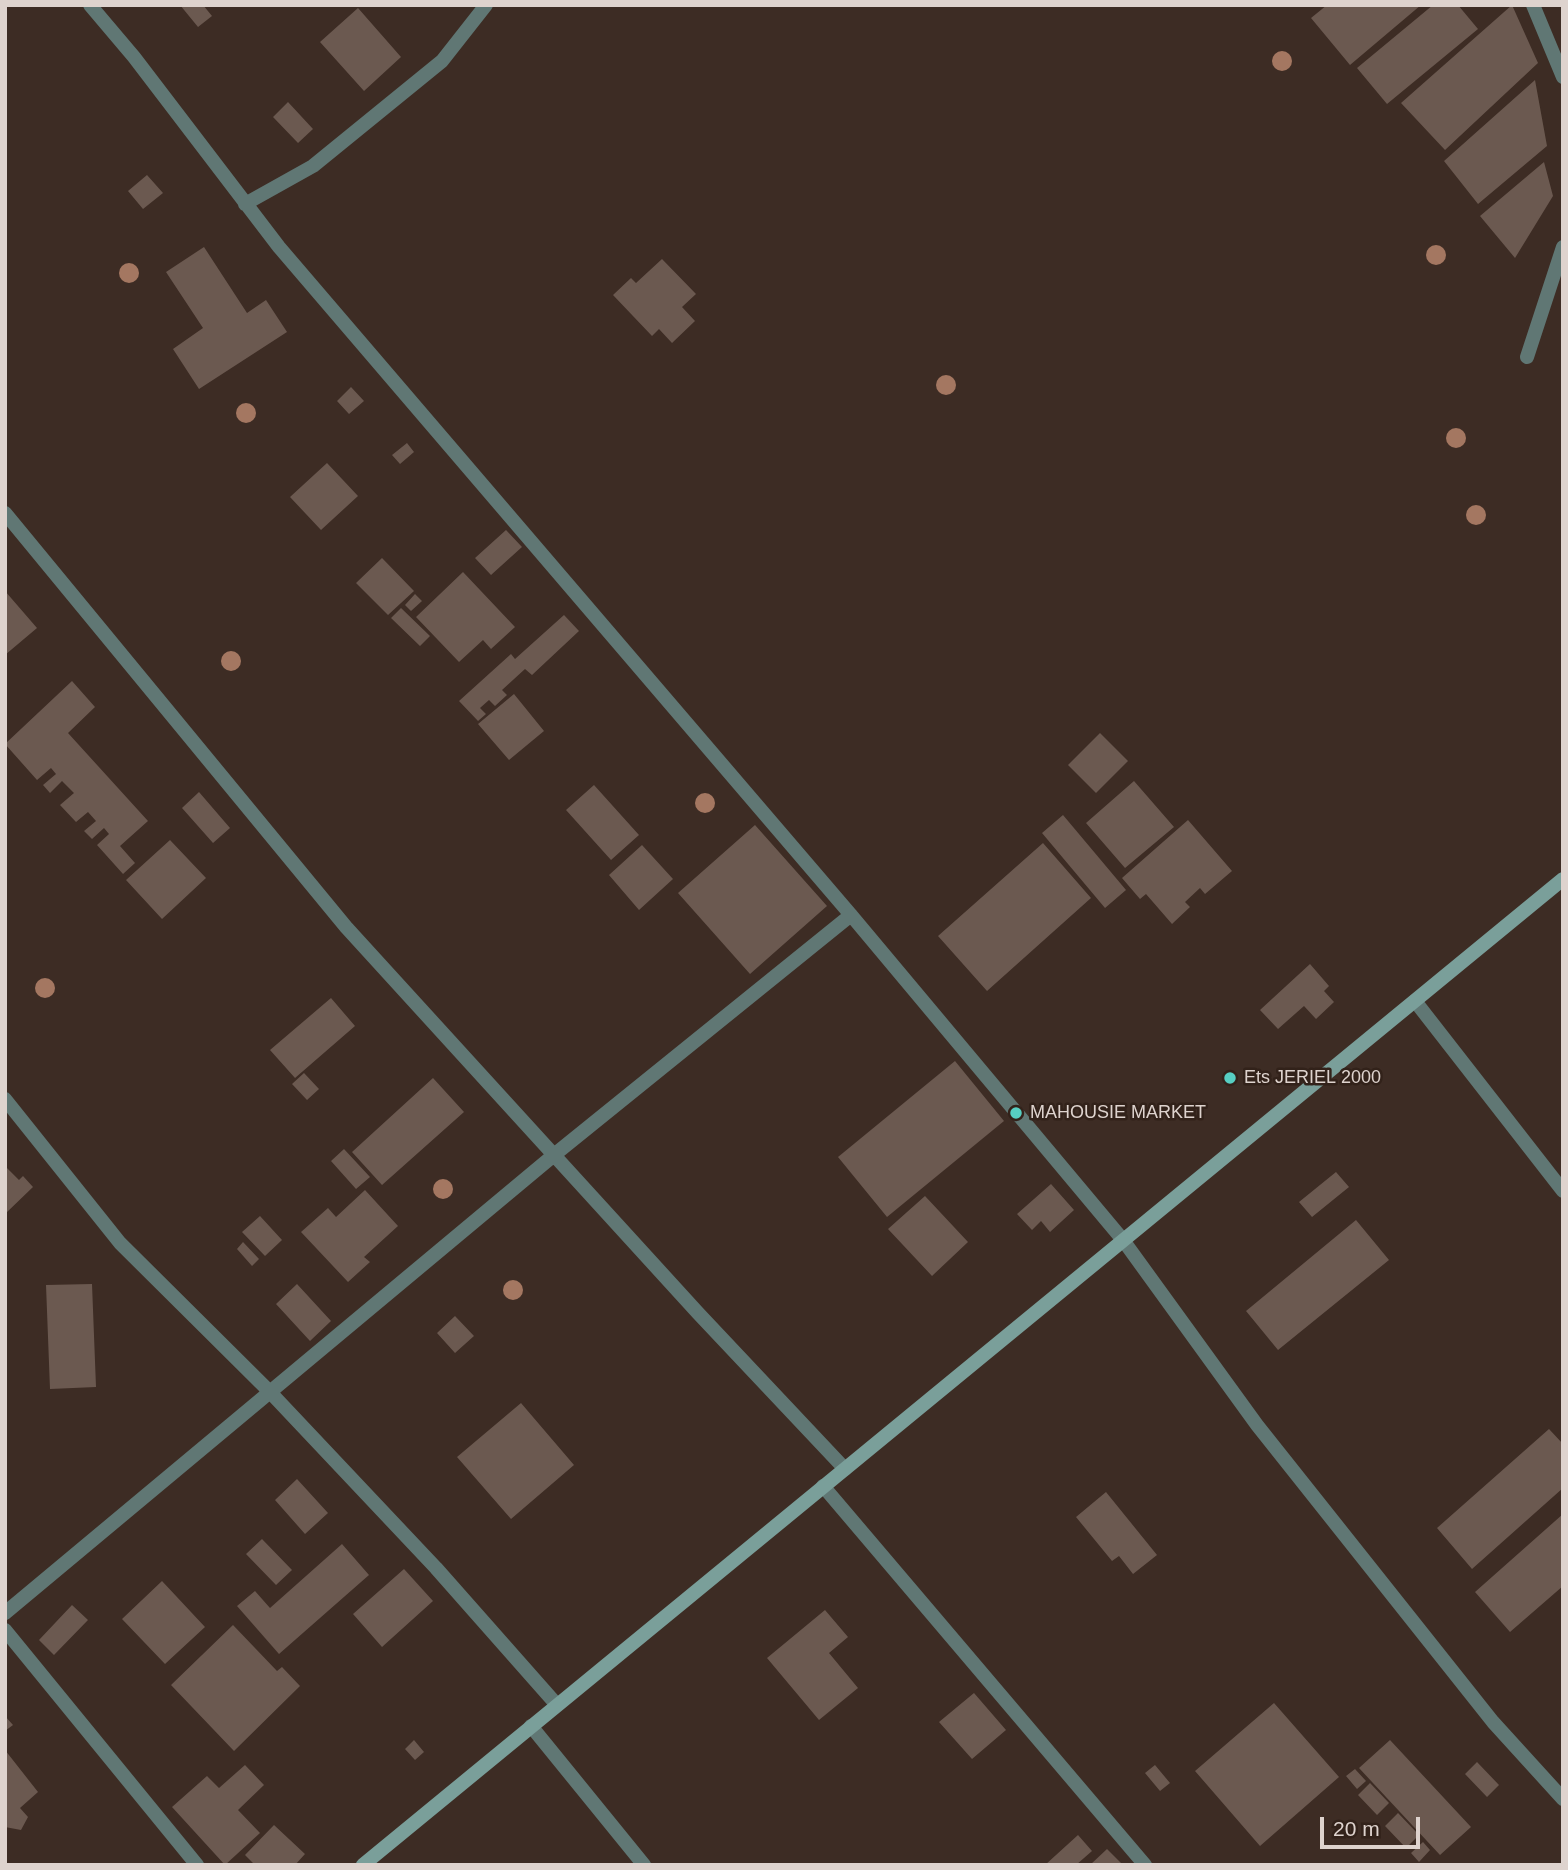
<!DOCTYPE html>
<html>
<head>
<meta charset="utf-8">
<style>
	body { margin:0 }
	#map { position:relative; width:1568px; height:1870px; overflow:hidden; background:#3d2c24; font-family:Arial,sans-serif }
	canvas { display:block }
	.frame { position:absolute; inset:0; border:7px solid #ded3ce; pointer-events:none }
	.scale { position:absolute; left:1320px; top:1817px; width:100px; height:32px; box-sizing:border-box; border:4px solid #ded3ce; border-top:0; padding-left:9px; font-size:21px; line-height:24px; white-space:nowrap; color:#ded3ce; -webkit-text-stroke:5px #32221a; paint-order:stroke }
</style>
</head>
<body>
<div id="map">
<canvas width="1568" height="1870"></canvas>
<div class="frame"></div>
<div class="scale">20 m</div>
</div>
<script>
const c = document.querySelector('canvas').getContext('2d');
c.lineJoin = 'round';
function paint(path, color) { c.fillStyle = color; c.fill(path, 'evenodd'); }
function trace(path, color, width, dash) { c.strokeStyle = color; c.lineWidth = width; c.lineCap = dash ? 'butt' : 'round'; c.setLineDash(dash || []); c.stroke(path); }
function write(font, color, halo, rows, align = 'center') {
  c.font = font + ' Arial,sans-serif'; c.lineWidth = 5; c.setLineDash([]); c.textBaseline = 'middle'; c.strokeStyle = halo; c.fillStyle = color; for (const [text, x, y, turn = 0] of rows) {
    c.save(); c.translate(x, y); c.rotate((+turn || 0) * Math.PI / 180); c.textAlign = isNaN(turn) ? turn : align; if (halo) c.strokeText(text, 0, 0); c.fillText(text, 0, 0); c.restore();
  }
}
const building = new Path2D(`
	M180 5H203L212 16 198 27Z
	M1327 5H1421L1350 65 1311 18Z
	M1433 5H1458L1478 29 1387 104 1357 68Z
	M1512 5 1538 63 1445 150 1401 103Z
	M358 8 401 57 364 91 320 42Z
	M1535 80 1547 146 1478 204 1444 161Z
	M288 102 313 129 298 143 273 117Z
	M1544 162 1553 196 1515 258 1480 216Z
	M147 175 163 193 143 209 128 191Z
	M204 247 247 313 266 300 287 332 199 389 173 349 203 328 166 272Z
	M662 259 696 294 682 307 695 321 672 343 659 329 652 336 613 295 631 278 636 283Z
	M351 387 364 401 349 414 337 401Z
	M407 443 414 452 400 464 392 455Z
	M327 463 358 496 321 530 290 497Z
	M506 530 522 547 491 575 475 558Z
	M382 558 414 591 388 615 356 583Z
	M463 572 515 627 491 649 483 640 459 662 416 617Z
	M5 591 37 628 5 655Z
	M415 594 422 601 411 611 405 605Z
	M401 608 430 636 420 646 391 618Z
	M564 615 579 631 532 675 525 669 502 690 507 695 495 706 489 700 480 708 486 714 478 721 459 701 511 654 515 659Z
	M72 681 95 707 68 733 148 821 120 846 135 863 123 874 97 845 109 834 104 828 92 839 84 831 96 821 88 812 76 822 60 805 74 793 62 781 50 793 43 785 56 774 51 768 37 780 5 744Z
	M514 694 544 731 509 760 478 724Z
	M1100 733 1128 761 1096 793 1068 765Z
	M1134 781 1174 827 1125 868 1086 823Z
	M594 785 639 835 611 860 566 810Z
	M199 792 230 828 213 843 182 808Z
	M1063 815 1126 890 1105 908 1042 833Z
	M1188 820 1232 871 1205 894 1200 888 1185 902 1190 907 1172 924 1146 894 1140 899 1122 878Z
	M755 825 827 906 750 974 678 893Z
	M170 840 206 878 162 919 126 880Z
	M1043 843 1091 898 987 991 938 936Z
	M642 845 673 879 639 910 609 875Z
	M1310 964 1329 986 1324 991 1334 1002 1316 1019 1304 1006 1278 1029 1260 1010Z
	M331 998 355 1026 295 1078 270 1050Z
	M955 1061 1004 1121 887 1217 838 1157Z
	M304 1073 319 1089 307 1100 292 1084Z
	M433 1078 464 1112 382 1185 352 1152Z
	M344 1149 370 1177 356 1189 331 1161Z
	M5 1166 19 1180 23 1176 33 1187 5 1214Z
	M1336 1172 1349 1187 1312 1217 1299 1202Z
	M1051 1184 1074 1210 1050 1232 1041 1221 1032 1230 1017 1214Z
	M365 1190 398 1226 364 1257 370 1262 348 1282 301 1232 328 1208 336 1217Z
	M925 1196 968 1242 932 1276 888 1229Z
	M260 1216 282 1240 265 1256 242 1232Z
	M1356 1220 1389 1260 1278 1350 1246 1311Z
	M243 1242 259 1259 252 1266 237 1249Z
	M92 1284 96 1387 50 1389 46 1285Z
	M297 1284 331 1321 310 1341 276 1304Z
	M455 1316 474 1336 455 1353 437 1333Z
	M521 1403 574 1465 511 1519 457 1457Z
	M1549 1429 1563 1444V1488L1472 1569 1437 1528Z
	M297 1479 328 1513 305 1534 275 1500Z
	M1106 1492 1157 1555 1133 1574 1119 1556 1112 1561 1076 1517Z
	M1563 1514V1586L1510 1632 1475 1592Z
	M262 1539 292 1570 276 1585 246 1554Z
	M342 1544 369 1575 279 1654 237 1606 255 1591 270 1608Z
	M404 1569 433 1601 382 1647 353 1614Z
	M162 1581 205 1627 165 1664 122 1619Z
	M72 1605 88 1620 54 1655 39 1640Z
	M825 1610 848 1637 829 1653 858 1688 819 1720 767 1658Z
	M233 1625 277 1671 282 1667 300 1686 234 1751 171 1685Z
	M974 1693 1006 1730 972 1759 939 1722Z
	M1274 1703 1339 1777 1260 1846 1195 1771Z
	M5 1716 13 1725 5 1731Z
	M414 1740 424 1752 415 1760 405 1749Z
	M1390 1740 1471 1827 1440 1855 1359 1768Z
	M5 1750 38 1792 20 1808 28 1817 21 1830 5 1827Z
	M1477 1762 1499 1785 1487 1797 1465 1774Z
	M245 1765 264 1785 238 1810 260 1833 225 1865 172 1807 207 1776 219 1788Z
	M1155 1765 1170 1783 1160 1791 1145 1773Z
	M1355 1769 1366 1781 1357 1789 1346 1776Z
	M1370 1783 1389 1803 1377 1815 1358 1795Z
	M1398 1813 1419 1835 1406 1848 1385 1826Z
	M274 1825 305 1854 295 1865H255L245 1855Z
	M1078 1835 1092 1851 1076 1865H1045Z
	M1423 1842 1430 1850 1419 1862 1411 1853Z
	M1107 1849 1123 1865H1090Z`);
const street = new Path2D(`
	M90 5 134 57 279 247 851 915 1123 1240 1257 1425 1493 1722 1563 1799
	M1533 5 1563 77
	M245 204 313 166 442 61 486 5
	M1527 357 1563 247
	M5 513 346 927 698 1313 845 1469
	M1415 1001 1563 1191
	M5 1099 120 1243 270 1392 436 1568 557 1705
	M823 1486 1145 1865
	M5 1613 554 1155 851 915
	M5 1630 197 1865
	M531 1726 644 1865`);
const secondary = new Path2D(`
	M363 1865 1563 879`);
const trees = [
	[1282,61],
	[1436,255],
	[129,273],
	[946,385],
	[246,413],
	[1456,438],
	[1476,515],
	[231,661],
	[705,803],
	[45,988],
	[443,1189],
	[513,1290]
];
const markers = [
	[1230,1078,7,"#57cec2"],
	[1016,1113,7,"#57cec2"]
];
const poiNames = [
	["Ets JERIEL 2000",1244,1078],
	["MAHOUSIE MARKET",1030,1113]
];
paint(building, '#6b5950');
trace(street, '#607774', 14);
trace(secondary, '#7a9f9a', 14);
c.fillStyle = '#a47761';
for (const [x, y] of trees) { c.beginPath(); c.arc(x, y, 10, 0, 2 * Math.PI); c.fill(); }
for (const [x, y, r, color] of markers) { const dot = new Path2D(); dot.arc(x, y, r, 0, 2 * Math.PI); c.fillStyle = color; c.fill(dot); trace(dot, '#32221a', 2.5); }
write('18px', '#ded3ce', '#32221a', poiNames, 'left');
</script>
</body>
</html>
